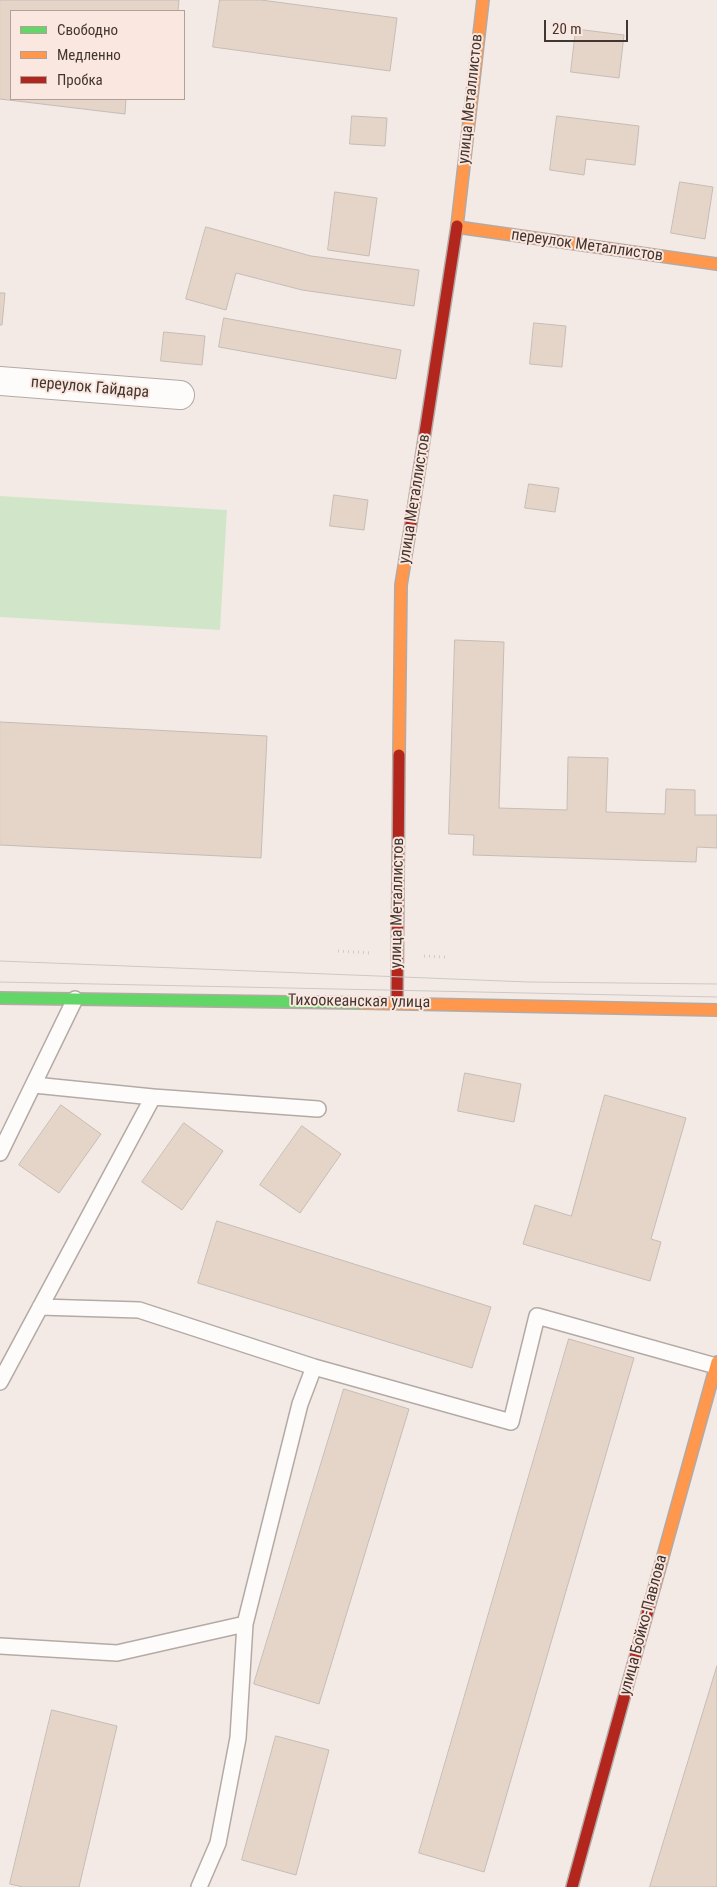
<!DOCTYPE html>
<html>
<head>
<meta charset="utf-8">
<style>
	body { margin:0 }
	#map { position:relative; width:717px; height:1887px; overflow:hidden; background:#f4eae5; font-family:"Roboto Condensed",sans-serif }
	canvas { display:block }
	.legend { position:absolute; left:10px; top:10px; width:175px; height:90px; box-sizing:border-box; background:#fae7df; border:1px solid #b1a099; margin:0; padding:6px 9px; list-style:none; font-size:15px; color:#433631 }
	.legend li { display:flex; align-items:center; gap:10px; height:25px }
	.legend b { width:25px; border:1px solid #b1a099 }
	.scale { position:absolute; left:544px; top:20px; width:84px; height:22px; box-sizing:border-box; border:2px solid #433631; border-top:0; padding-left:6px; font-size:15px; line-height:18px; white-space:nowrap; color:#433631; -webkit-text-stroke:4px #fae7df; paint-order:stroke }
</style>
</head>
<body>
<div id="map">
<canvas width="717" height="1887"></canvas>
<ul class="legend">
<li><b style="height:6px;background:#63d668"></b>Свободно</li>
<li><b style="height:6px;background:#ff974d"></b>Медленно</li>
<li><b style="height:6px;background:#b3261e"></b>Пробка</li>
</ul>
<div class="scale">20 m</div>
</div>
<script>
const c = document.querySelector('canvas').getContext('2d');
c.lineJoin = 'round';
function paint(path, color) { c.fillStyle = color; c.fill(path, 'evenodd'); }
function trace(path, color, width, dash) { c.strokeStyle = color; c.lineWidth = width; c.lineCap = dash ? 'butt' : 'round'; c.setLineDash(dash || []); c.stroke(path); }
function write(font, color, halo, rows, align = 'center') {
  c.font = font + ' "Roboto Condensed",sans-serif'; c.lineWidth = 4; c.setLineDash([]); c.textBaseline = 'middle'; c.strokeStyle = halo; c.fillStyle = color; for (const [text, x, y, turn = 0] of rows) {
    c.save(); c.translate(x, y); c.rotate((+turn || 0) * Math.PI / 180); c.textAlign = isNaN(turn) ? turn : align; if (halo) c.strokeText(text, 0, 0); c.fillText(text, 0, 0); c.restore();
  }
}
const green = new Path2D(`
	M0 496 227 510 220 630 0 617Z`);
const building = new Path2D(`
	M0 0H179L178 11H11V99H126L125 114 0 99Z
	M220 0H261L397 18 390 71 213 47Z
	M576 29 624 35 619 78 571 72Z
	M352 116 387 118 385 146 350 144Z
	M557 116 639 126 635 165 586 159 584 175 550 170Z
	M680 182 713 187 705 239 671 233Z
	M335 192 377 198 369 256 328 250Z
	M206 227 311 256 419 270 414 306 302 290 236 273 226 310 186 299Z
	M0 293H5L2 325H0Z
	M224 318 401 350 396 379 219 347Z
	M534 323 566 326 562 367 530 364Z
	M164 332 205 336 202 365 161 361Z
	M529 484 559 488 555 512 525 508Z
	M334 495 368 500 364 530 330 526Z
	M455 640 504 642 499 808 567 810 568 757 608 758 606 812 665 814 666 789 695 790V815H717V848L697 847 696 862 473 855 474 835 449 834Z
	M0 722 267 736 261 858 0 845Z
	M465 1073 521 1084 514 1122 458 1111Z
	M605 1095 686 1118 651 1239 661 1242 650 1281 523 1244 535 1205 571 1216Z
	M61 1105 101 1134 59 1193 19 1165Z
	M184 1123 223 1151 182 1210 142 1182Z
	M302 1126 341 1154 300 1213 260 1185Z
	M217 1221 491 1307 472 1368 198 1283Z
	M569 1339 634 1358 484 1872 419 1853Z
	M344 1389 409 1409 319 1704 254 1684Z
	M717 1666V1887H650Z
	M52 1710 117 1726 79 1887H23L10 1884Z
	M276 1736 329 1750 296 1875 242 1860Z`);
const path = new Path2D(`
	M338 951 370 953
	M424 956 446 957`);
const lane = new Path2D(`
	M153 1097 318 1109
	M0 1153 75 999
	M40 1307 139 1310 314 1367
	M0 1382 153 1097 34 1085
	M0 1646 117 1653 245 1624
	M199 1887 218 1843 238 1738 245 1624 300 1404 314 1367 511 1422 537 1316 716 1366`);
const street = new Path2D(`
	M0 381 180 395`);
const fast = new Path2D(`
	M0 998 361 1003`);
const slow = new Path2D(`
	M457 226 483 0
	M457 227 717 264
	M399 755 401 585 410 530
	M361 1003 717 1010
	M655 1585 717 1362`);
const jam = new Path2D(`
	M410 530 457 226
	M397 1003 399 755
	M572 1887 655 1585`);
const tram = new Path2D(`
	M0 961 528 982 717 984
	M0 982 717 997`);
const streetNames = [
	["улица Металлистов",471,99,-84],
	["переулок Металлистов",587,246,8],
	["переулок Гайдара",90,388,5],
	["улица Металлистов",415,499,-81],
	["улица Металлистов",398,903,-89],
	["Тихоокеанская улица",359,1002,1],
	["улица Бойко-Павлова",644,1625,-75]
];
paint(green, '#d1e6c9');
paint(building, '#e5d5c8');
trace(building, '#c5bcb6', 1);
trace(lane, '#b4aaa5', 18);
trace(street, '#b4aaa5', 30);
trace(fast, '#b4aaa5', 14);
trace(slow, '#b4aaa5', 14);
trace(jam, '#b4aaa5', 14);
trace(path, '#d0cbc9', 3, [1, 4]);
trace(lane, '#fdfcfb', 15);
trace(street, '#fdfcfb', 28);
trace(fast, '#63d668', 11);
trace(slow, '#ff974d', 11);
trace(jam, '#b3261e', 11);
trace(tram, '#cbc8c7', 1);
write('16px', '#433631', '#fae7df', streetNames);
</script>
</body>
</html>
